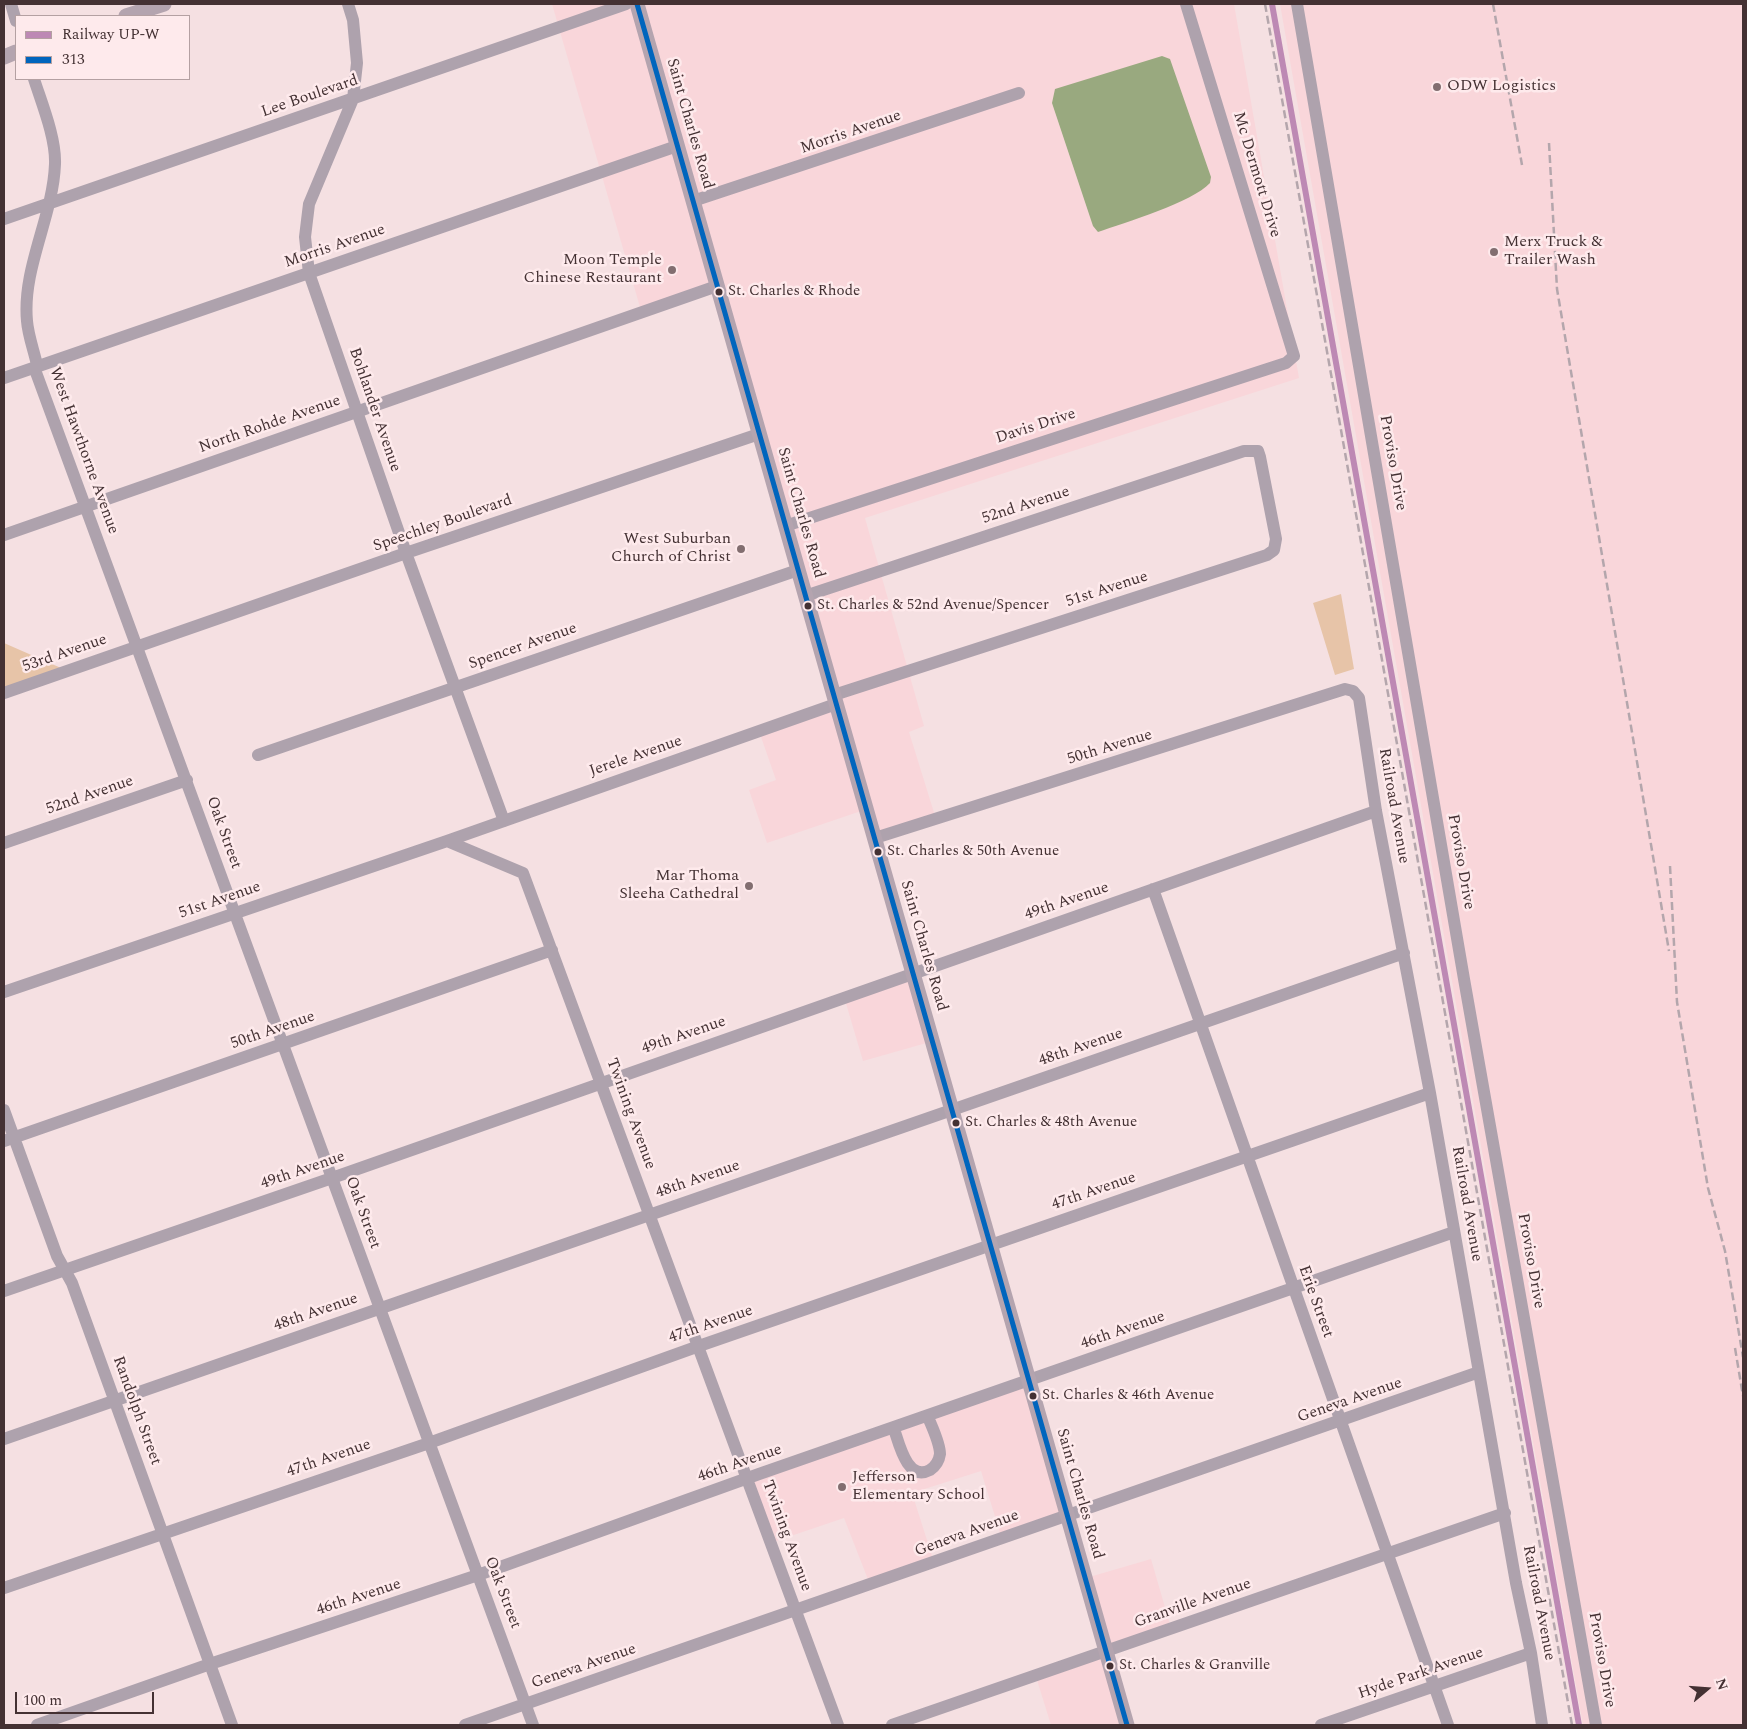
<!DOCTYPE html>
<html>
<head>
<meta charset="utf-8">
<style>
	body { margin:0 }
	#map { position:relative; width:1747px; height:1729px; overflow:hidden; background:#f5e0e2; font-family:Spectral,serif }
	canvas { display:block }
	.frame { position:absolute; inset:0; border:5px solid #443133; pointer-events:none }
	.legend { position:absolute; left:15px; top:15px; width:175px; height:65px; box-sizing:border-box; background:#feeaec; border:1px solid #b4a0a2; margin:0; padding:6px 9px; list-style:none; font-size:15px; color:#443133 }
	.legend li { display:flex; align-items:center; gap:10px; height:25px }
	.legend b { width:25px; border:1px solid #b4a0a2 }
	.north { position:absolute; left:1682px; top:1664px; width:50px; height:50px; -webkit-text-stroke:4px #feeaec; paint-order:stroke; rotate:72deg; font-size:14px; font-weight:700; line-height:20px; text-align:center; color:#443133 }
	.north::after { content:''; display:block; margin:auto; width:18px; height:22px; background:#443133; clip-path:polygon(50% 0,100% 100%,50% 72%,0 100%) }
	.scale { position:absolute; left:15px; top:1692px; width:139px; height:22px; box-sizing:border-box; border:2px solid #443133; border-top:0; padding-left:6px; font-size:15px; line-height:18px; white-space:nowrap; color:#443133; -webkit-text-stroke:4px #feeaec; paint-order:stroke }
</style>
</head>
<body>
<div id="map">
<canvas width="1747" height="1729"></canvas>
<div class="frame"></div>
<ul class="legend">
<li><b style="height:6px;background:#bd89b4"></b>Railway UP-W</li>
<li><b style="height:6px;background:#0065bd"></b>313</li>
</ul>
<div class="north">N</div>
<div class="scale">100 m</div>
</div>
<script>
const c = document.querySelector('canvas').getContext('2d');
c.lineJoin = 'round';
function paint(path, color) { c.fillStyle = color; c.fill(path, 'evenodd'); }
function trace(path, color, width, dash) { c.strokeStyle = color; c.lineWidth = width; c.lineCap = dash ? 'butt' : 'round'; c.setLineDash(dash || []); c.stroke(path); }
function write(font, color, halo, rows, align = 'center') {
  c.font = font + ' Spectral,serif'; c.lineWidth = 5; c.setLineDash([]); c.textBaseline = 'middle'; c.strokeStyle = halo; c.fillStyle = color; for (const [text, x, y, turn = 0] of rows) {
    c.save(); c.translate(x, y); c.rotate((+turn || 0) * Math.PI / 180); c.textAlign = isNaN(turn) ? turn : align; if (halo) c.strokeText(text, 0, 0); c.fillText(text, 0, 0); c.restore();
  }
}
const built = new Path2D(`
	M552 4H634L716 289 642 314Z
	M640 4H1234L1299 378 865 518 924 726 909 732 936 819 876 838Z
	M1280 4H1743V1725H1583Z
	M834 708 864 810 767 843 749 790 776 780 760 734Z
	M911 977 930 1042 863 1061 845 1000Z
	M1027 1384 1064 1514 1001 1536 981 1471 912 1493 933 1559 869 1582 844 1518 773 1542 750 1481Z
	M1151 1559 1171 1628 1108 1652 1086 1578Z
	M1105 1653 1125 1725H1051L1036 1677Z`);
const green = new Path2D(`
	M1341 594 1354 669 1335 675 1313 603Z
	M4 643 61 668 4 689Z`);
const water = new Path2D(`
	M1162 56 1170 59 1211 177 1210 183C1193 202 1124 223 1098 232L1093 226 1052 103 1055 89Z`);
const minor = new Path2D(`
	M11 4 16 21
	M348 4 353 20 357 63 353 99 309 204 305 237 309 273 406 553 504 821
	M1297 4 1464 979 1596 1725
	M34 79C42 104 56 138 55 164 53 217 22 268 27 321 28 335 34 351 37 365L34 367 533 1725
	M693 201 1019 93
	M4 219 626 4
	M4 378 677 146
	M785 526 1286 363 1294 356 1186 4
	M4 535 717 286
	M805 596 1244 451H1258L1260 457 1276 539 1274 550 1267 555 834 695
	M4 693 406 553 759 434
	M258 755 798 570
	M875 838 1345 689 1353 691 1359 698 1376 811 1430 1093 1516 1583 1531 1653 1542 1725
	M447 841 523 873 838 1725
	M4 843 187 780
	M1153 889 1448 1725
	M4 992 447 841 836 704
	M4 1110 57 1256 72 1283 232 1725
	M4 1141 552 950
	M4 1291 332 1178 1376 811
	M894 1429C899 1443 907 1482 930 1470 936 1466 939 1461 940 1454 940 1443 932 1427 928 1417
	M4 1439 1404 953
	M4 1588 429 1443 699 1346 1430 1093
	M37 1725 210 1664 478 1575 759 1474 1454 1232
	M465 1725 1479 1372
	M892 1725 1505 1513
	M1321 1725 1531 1653`);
const major = new Path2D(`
	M637 4 1127 1725
	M126 16 164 4
	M4 57 16 52`);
const rail = new Path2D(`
	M1265 4 1572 1725
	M1493 4 1522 165
	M1549 143 1557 289 1669 951
	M1670 866 1677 1002 1708 1188 1725 1251 1743 1357
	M1735 1348 1743 1396`);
const bus1 = new Path2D(`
	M637 4 1127 1725`);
const rail1 = new Path2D(`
	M1272 4 1579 1725`);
const markers = [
	[1437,87,5,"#826e70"],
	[1494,252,5,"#826e70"],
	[672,270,5,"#826e70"],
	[719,292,4.5,"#443133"],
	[741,549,5,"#826e70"],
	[808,606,4.5,"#443133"],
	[878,852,4.5,"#443133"],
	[749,886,5,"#826e70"],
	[956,1123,4.5,"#443133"],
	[1033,1396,4.5,"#443133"],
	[842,1487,5,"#826e70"],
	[1110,1666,4.5,"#443133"]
];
const busNames = [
	["St. Charles & Rhode",728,292],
	["St. Charles & 52nd Avenue/Spencer",817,606],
	["St. Charles & 50th Avenue",887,852],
	["St. Charles & 48th Avenue",965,1123],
	["St. Charles & 46th Avenue",1042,1396],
	["St. Charles & Granville",1119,1666]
];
const poiNames = [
	["ODW Logistics",1447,87],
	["Merx Truck &",1504,243],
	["Trailer Wash",1504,261],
	["Moon Temple",662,261,"right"],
	["Chinese Restaurant",662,279,"right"],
	["West Suburban",731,540,"right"],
	["Church of Christ",731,558,"right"],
	["Mar Thoma",739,877,"right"],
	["Sleeha Cathedral",739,895,"right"],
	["Jefferson",852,1478],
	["Elementary School",852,1496]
];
const streetNames = [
	["Lee Boulevard",310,97,-19],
	["Saint Charles Road",689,124,74],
	["Morris Avenue",851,133,-19],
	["Mc Dermott Drive",1256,175,73],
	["Morris Avenue",335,247,-19],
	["Bohlander Avenue",374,410,71],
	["North Rohde Avenue",270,425,-19],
	["Davis Drive",1036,427,-18],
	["West Hawthorne Avenue",83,451,70],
	["Proviso Drive",1392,463,80],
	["52nd Avenue",1026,506,-18],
	["Saint Charles Road",800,513,74],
	["Speechley Boulevard",443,524,-19],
	["51st Avenue",1107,590,-18],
	["Spencer Avenue",523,647,-19],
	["53rd Avenue",65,654,-19],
	["50th Avenue",1110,748,-17],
	["Jerele Avenue",636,757,-19],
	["52nd Avenue",90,796,-19],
	["Railroad Avenue",1393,806,80],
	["Oak Street",223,833,70],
	["Proviso Drive",1460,862,80],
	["51st Avenue",220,901,-19],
	["49th Avenue",1067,902,-19],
	["Saint Charles Road",923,946,74],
	["50th Avenue",273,1031,-19],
	["49th Avenue",684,1036,-19],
	["48th Avenue",1081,1048,-19],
	["Twining Avenue",630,1114,70],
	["49th Avenue",303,1171,-19],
	["48th Avenue",698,1180,-19],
	["47th Avenue",1094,1192,-19],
	["Railroad Avenue",1466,1204,80],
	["Oak Street",362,1213,70],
	["Proviso Drive",1530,1261,80],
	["Erie Street",1315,1302,70],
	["48th Avenue",316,1313,-19],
	["47th Avenue",711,1325,-19],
	["46th Avenue",1123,1331,-19],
	["Geneva Avenue",1350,1401,-19],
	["Randolph Street",136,1411,70],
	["47th Avenue",329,1459,-19],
	["46th Avenue",740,1464,-19],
	["Saint Charles Road",1079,1494,74],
	["Geneva Avenue",967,1534,-20],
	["Twining Avenue",786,1536,70],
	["Oak Street",502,1593,69],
	["46th Avenue",359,1598,-18],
	["Railroad Avenue",1538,1603,79],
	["Granville Avenue",1193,1604,-19],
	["Proviso Drive",1601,1660,80],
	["Geneva Avenue",584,1667,-19],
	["Hyde Park Avenue",1421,1674,-19]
];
paint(built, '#f9d6da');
paint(green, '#e7c4a8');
paint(water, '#99a97f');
trace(minor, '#aea2ad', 12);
trace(major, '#b4a4af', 15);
trace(rail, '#b4a6ac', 2.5, [8, 4]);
trace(bus1, '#0065bd', 5);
trace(rail1, '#bd89b4', 6);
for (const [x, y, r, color] of markers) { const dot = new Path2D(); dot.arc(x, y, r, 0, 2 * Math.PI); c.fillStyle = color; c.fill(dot); trace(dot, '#feeaec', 2); }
write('15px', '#443133', '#feeaec', busNames, 'left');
write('16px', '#443133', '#feeaec', poiNames, 'left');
write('16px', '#443133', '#feeaec', streetNames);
</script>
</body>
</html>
